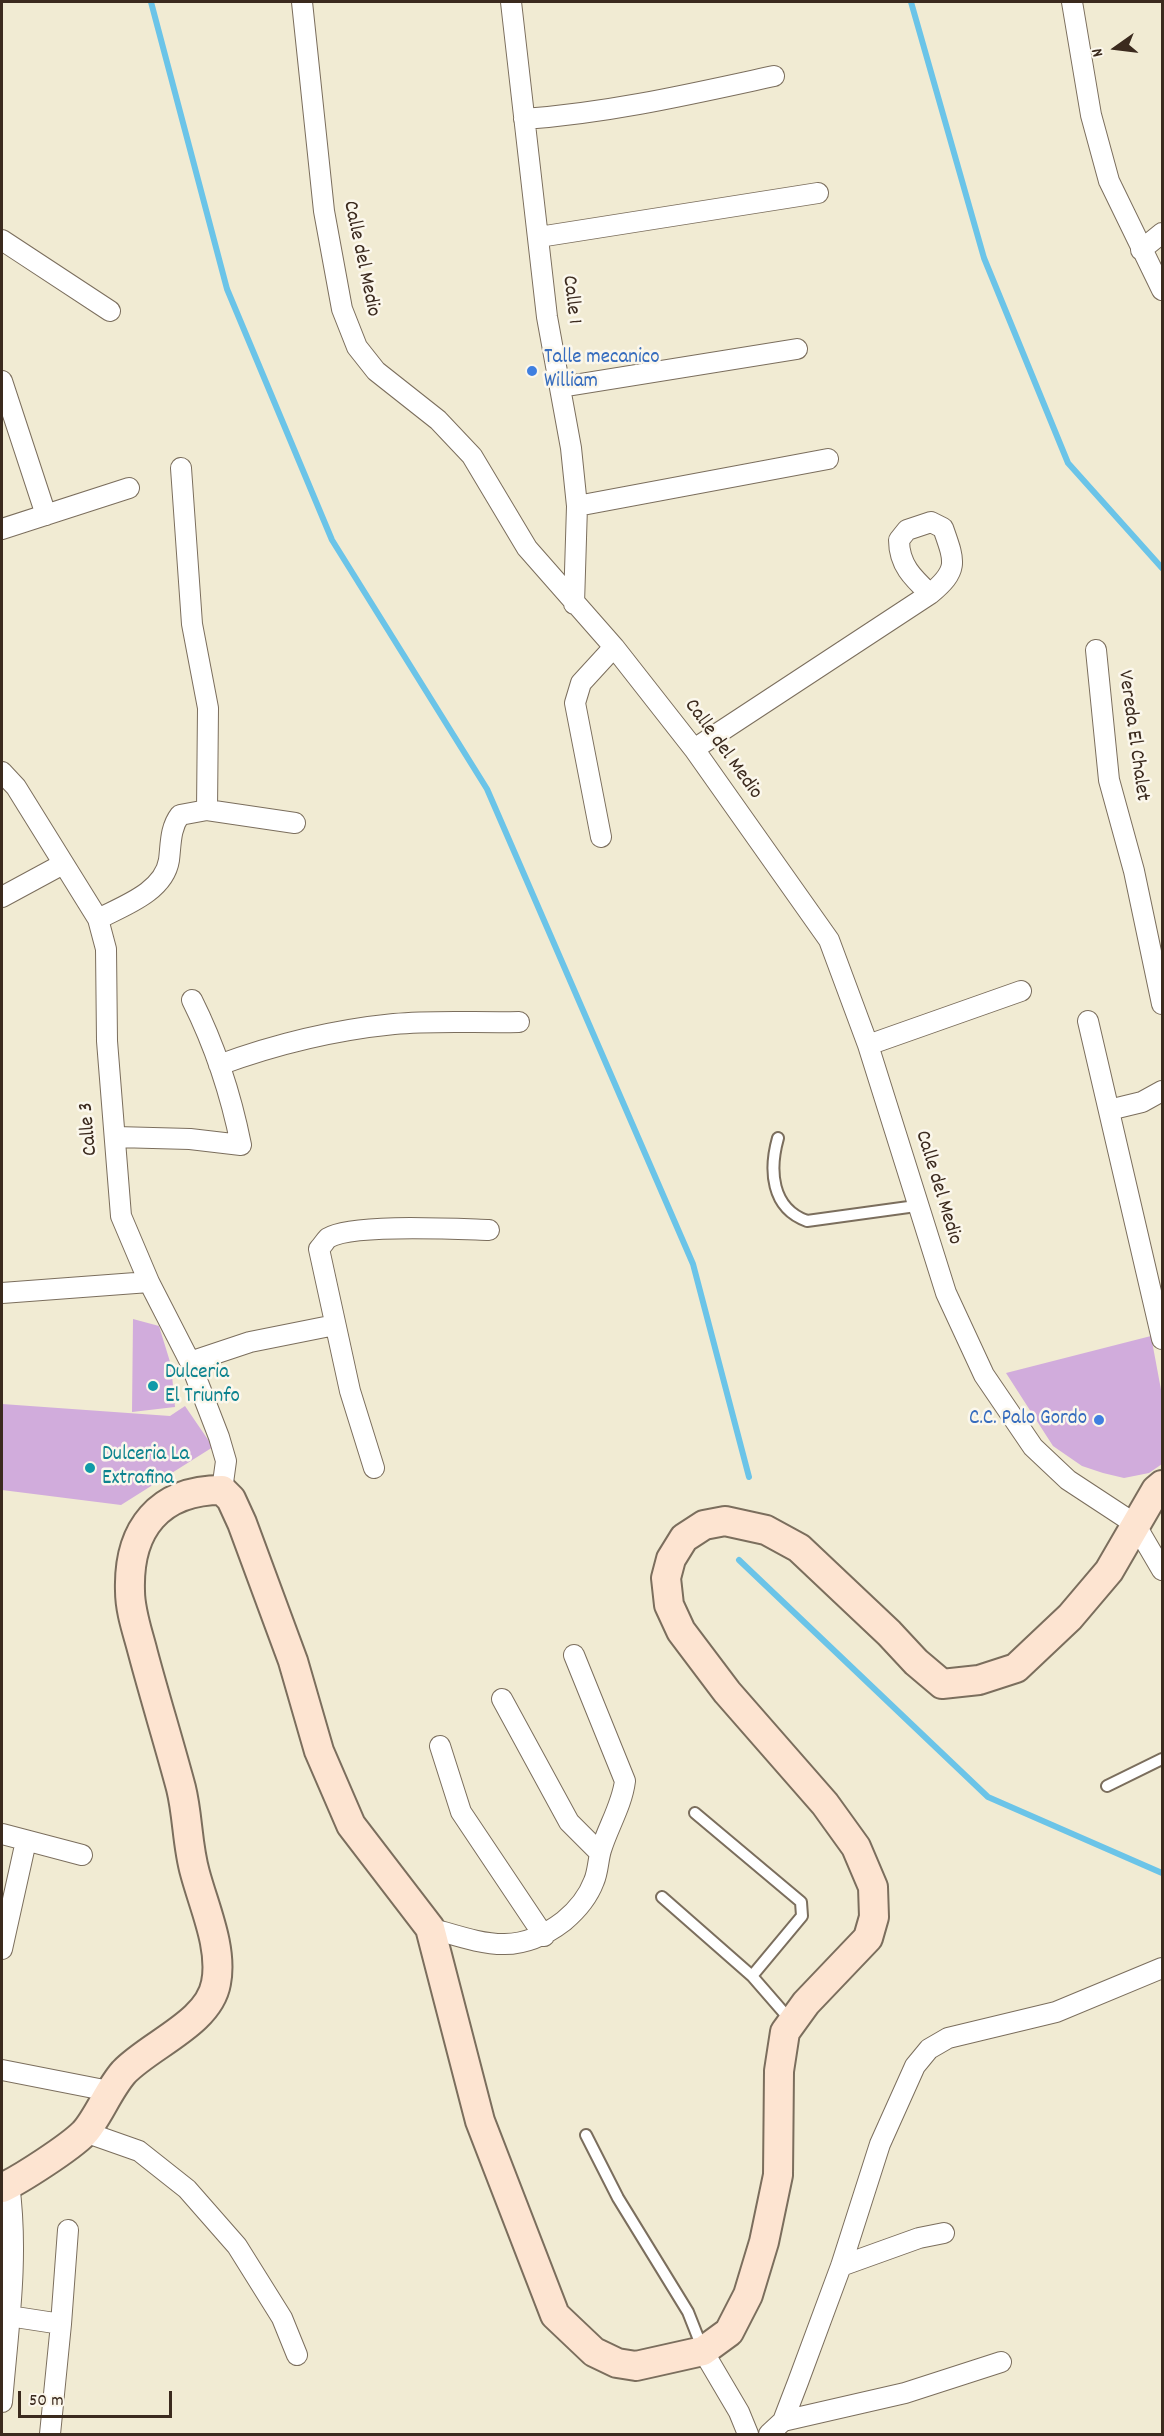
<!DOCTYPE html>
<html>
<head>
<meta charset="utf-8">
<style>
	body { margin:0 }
	#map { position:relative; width:1164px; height:2436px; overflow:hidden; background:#f1ebd3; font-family:Dekko,sans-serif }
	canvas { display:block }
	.frame { position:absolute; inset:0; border:3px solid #3b2a1e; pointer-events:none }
	.north { position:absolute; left:1086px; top:18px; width:60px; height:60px; -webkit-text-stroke:4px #fbf7ec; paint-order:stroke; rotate:256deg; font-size:16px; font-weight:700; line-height:24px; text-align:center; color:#3b2a1e }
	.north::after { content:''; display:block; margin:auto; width:21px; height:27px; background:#3b2a1e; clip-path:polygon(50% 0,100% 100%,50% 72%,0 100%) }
	.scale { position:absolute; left:18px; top:2391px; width:154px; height:27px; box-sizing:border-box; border:3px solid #3b2a1e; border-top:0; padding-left:8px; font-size:18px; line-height:21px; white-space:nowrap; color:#3b2a1e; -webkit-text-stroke:4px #fbf7ec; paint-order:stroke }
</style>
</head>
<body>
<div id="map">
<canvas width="1164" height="2436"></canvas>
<div class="frame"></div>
<div class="north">N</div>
<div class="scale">50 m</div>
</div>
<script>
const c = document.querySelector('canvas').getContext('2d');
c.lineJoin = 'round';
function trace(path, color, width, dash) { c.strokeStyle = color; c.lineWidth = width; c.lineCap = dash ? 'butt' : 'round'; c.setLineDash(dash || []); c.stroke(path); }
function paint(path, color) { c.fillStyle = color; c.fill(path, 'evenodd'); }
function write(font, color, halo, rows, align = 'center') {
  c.font = font + ' Dekko,sans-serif'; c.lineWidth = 5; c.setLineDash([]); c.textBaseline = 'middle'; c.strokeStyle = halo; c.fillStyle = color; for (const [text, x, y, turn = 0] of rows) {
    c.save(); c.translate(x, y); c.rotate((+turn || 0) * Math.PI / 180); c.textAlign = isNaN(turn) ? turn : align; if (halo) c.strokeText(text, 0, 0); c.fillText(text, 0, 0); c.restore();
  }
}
const stream = new Path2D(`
	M151 2 227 289 332 540 487 789 693 1264 749 1477
	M911 2 984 258 1068 463 1162 568
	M739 1560 988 1797 1162 1873`);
const building = new Path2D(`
	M133 1319 159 1326 171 1365 175 1407 132 1412Z
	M1151 1336 1162 1395V1464L1149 1473 1124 1478 1103 1473 1082 1466 1053 1446 1006 1373Z
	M2 1404 170 1416 185 1406 213 1447 121 1505 2 1490Z`);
const lane = new Path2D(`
	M778 1138C769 1170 771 1208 807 1221L916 1206
	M1107 1786 1162 1759
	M695 1813 801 1902 802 1916 752 1976
	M662 1897 752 1976 792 2022
	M586 2135 618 2198 688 2312 703 2350`);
const street = new Path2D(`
	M302 2 324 211 342 309 357 347 376 371 438 420 472 456 527 548 614 647 694 749 829 940 868 1045 946 1293 984 1375 1033 1447 1068 1480 1135 1524 1162 1570
	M511 2 547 317 571 448 577 506 574 604
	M1072 2 1091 115 1109 181 1162 290
	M524 119C609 113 691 94 774 76
	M539 237 818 193
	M2 240 110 311
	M1141 250 1162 233
	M2 381 46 515
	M561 387 797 349
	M181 468 192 624 208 708 207 810
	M577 506 828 459
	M2 529 129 488
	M1096 650 1109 780 1134 871 1162 1004
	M694 749 930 594C959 570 955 562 943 528L931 522 907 530 899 540C899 565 913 578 930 594
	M2 772 16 787 98 919 106 949 107 1041 121 1216 149 1282 190 1362 219 1437 226 1461 222 1490
	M601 837 575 703 581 683 614 647
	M2 897 63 864
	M98 919C123 906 164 892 169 860 171 844 170 828 180 815L207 810 295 823
	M1088 1021 1162 1339
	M868 1045 1021 991
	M219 1065C276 1044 334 1030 394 1024 435 1020 478 1023 519 1022
	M1109 1110 1142 1102 1162 1091
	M116 1137 190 1139 241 1145C231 1095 215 1046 192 1000
	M2 1293 149 1282
	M190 1362 250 1342 335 1325
	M374 1468 350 1391 319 1249C322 1246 325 1241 328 1238 352 1223 457 1229 489 1230
	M502 1699 569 1822 600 1853
	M440 1746 461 1812 544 1936
	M2 1834 82 1855
	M430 1928C483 1943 516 1958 564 1921 576 1911 588 1897 594 1881 598 1872 598 1860 601 1850 608 1827 622 1805 625 1781L574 1655
	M2 1949 26 1841
	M2 2070 109 2091
	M85 2132 139 2151 187 2189 237 2246 282 2318 297 2355
	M841 2266 919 2238 944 2233
	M9 2316 61 2324 50 2434
	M61 2324 68 2230
	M703 2351 739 2412 748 2434
	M2 2402C8 2329 19 2257 9 2184
	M783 2421 905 2393 1001 2362
	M769 2434 783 2421 798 2382 841 2266 880 2144 915 2066 929 2049 948 2038 1056 2012 1162 1968`);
const secondary = new Path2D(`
	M2 2188C21 2179 69 2148 84 2133 98 2118 108 2090 124 2072 151 2044 209 2023 216 1983 223 1948 204 1907 195 1873 187 1845 188 1816 181 1788 169 1743 155 1698 143 1653 138 1633 130 1612 130 1591 128 1529 159 1490 222 1490L231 1499 242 1523 293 1661 319 1751 351 1825 430 1928 480 2121 555 2315 594 2352 617 2363 636 2366 703 2351 729 2332 748 2295 764 2242 778 2175 779 2071 785 2032 806 2003 868 1938 874 1917 873 1887 856 1847 825 1804 727 1692 681 1631 669 1605 666 1578 671 1559 684 1538 704 1525 725 1521 766 1530 799 1548 889 1633 916 1662 942 1684 979 1680 1016 1668 1070 1617 1109 1571 1156 1490 1162 1485`);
const markers = [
	[532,371,6,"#3f7fe0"],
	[153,1386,6,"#0f9aa8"],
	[1099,1420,6,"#3f7fe0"],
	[90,1468,6,"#0f9aa8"]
];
const streetNames = [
	["Calle del Medio",360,259,78],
	["Calle 1",570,300,83],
	["Vereda El Chalet",1132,736,82],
	["Calle del Medio",722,750,54],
	["Calle 3",90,1129,-95],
	["Calle del Medio",937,1188,73]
];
const shopNames = [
	["Talle mecanico",544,359],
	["William",544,383],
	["C.C. Palo Gordo",1087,1420,"right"]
];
const cultureNames = [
	["Dulceria",165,1374],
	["El Triunfo",165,1398],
	["Dulceria La",102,1456],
	["Extrafina",102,1480]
];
trace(stream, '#6bc4e8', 6);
paint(building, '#d1acdc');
trace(lane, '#7b6e5d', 14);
trace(street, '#7b6e5d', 22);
trace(secondary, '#7b6e5d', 32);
trace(lane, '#fff', 10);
trace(street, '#fff', 20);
trace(secondary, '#fde4d1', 28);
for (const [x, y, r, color] of markers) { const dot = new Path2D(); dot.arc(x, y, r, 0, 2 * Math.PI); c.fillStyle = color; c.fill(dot); trace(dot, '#fbf7ec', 2); }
write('21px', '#3b2a1e', '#fbf7ec', streetNames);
write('21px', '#366cbe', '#fbf7ec', shopNames, 'left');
write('21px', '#0d838f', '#fbf7ec', cultureNames, 'left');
</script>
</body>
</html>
